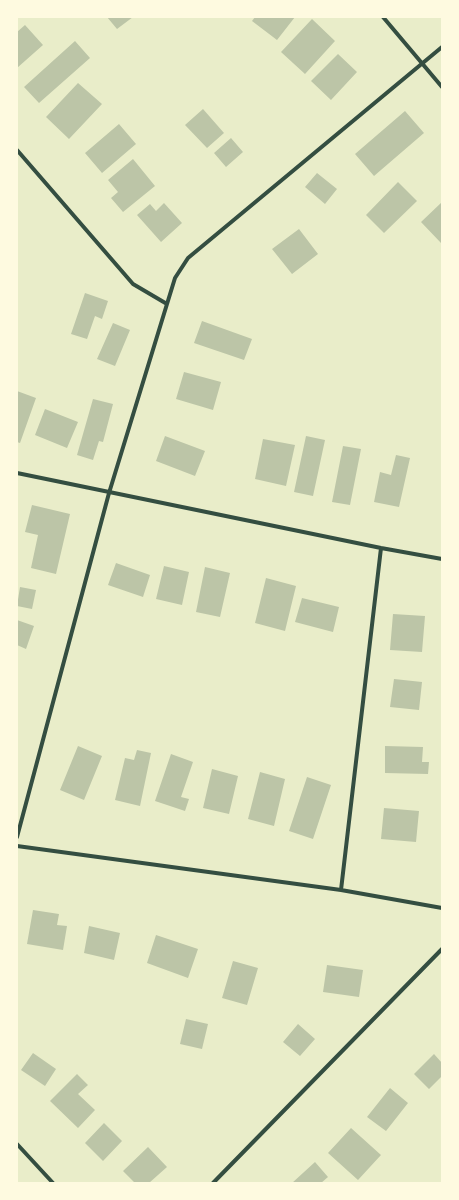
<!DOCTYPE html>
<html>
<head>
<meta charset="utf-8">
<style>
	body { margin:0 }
	#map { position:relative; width:459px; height:1200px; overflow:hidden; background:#e9edc9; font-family:"Fira Sans Condensed",sans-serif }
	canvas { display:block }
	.frame { position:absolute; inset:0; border:18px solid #fefae0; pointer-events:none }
</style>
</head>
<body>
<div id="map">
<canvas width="459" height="1200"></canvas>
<div class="frame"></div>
</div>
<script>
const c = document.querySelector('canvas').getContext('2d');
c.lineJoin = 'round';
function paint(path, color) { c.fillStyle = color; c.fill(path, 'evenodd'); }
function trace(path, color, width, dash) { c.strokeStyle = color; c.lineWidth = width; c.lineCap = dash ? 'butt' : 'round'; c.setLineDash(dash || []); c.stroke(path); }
const building = new Path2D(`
	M107 17H133L117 29Z
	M255 17H295L277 40 252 21Z
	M312 19 335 41 305 74 281 52Z
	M25 25 43 45 17 68V32Z
	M75 41 90 58 39 103 24 87Z
	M338 54 357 72 331 100 311 81Z
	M78 83 102 104 69 139 46 117Z
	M203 109 224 133 207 148 185 125Z
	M405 111 424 133 374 176 355 154Z
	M119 124 136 144 102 173 85 153Z
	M231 138 243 152 226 167 214 153Z
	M133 159 155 186 123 212 111 198 118 192 108 180Z
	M317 173 337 189 325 204 305 187Z
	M398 182 417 201 384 233 366 215Z
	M442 202V242L441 243 421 222Z
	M164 203 182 223 161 242 137 215 150 204 156 211Z
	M299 229 318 254 292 274 272 249Z
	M85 293 108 301 102 319 95 316 87 339 71 334Z
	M202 321 252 339 244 360 194 343Z
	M113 323 130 330 115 366 97 359Z
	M184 372 221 382 213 410 176 399Z
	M17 391 36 398 20 443 17 442Z
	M93 399 113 404 103 442 99 441 93 460 77 455Z
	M45 409 78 422 67 448 35 435Z
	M165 436 205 451 195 476 156 461Z
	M306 436 325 440 313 496 294 492Z
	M263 439 295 445 286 486 255 479Z
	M343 446 361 449 350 505 332 502Z
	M396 455 410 458 399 507 374 502 380 472 391 475Z
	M32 505 70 514 56 574 31 568 38 535 25 532Z
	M116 563 150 575 143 597 108 585Z
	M164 566 189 572 182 605 156 599Z
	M205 567 230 573 220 617 196 612Z
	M266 578 296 586 285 631 255 623Z
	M20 587 36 590 32 609 17 606Z
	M302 598 339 607 333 632 295 622Z
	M393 614 425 616 422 652 390 650Z
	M17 620 34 626 26 649 17 645Z
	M394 679 422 682 419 710 390 707Z
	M78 746 102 756 84 800 60 790Z
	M385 746 423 747 422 762H429L428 774 385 773Z
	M137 750 151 753 140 806 115 800 125 758 134 760Z
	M171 754 193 762 181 797 189 799 185 811 155 801Z
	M212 769 238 776 229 814 203 808Z
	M260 772 285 779 274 826 248 819Z
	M307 777 331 785 313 839 289 831Z
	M384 808 419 811 416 842 381 839Z
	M33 910 59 914 57 925 67 926 63 950 27 944Z
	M89 926 120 933 114 960 84 953Z
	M156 935 198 949 188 978 147 963Z
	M233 961 258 968 247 1005 222 998Z
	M327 965 363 970 359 997 323 992Z
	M186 1019 208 1024 202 1049 180 1044Z
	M298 1024 315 1039 300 1056 283 1042Z
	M33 1053 56 1069 45 1086 21 1070Z
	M434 1054 442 1063V1076L429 1089 414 1074Z
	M77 1074 88 1085 78 1094 95 1110 78 1128 50 1101Z
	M390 1088 408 1103 386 1131 367 1117Z
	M104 1123 122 1141 103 1161 85 1143Z
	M351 1128 381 1155 358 1180 328 1153Z
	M148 1147 167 1167 149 1183H135L123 1171Z
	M315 1162 328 1177 321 1183H292Z`);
const minor = new Path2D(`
	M383 17 442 87
	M17 150 133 284 167 304
	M17 473 381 548 442 559
	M17 837 109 493 167 304 175 278 188 258 442 47
	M17 846 341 890 442 908
	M341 890 381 548
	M17 1144 53 1183
	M213 1183 442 949`);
paint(building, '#bcc5a7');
trace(minor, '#344e41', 4);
</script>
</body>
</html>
